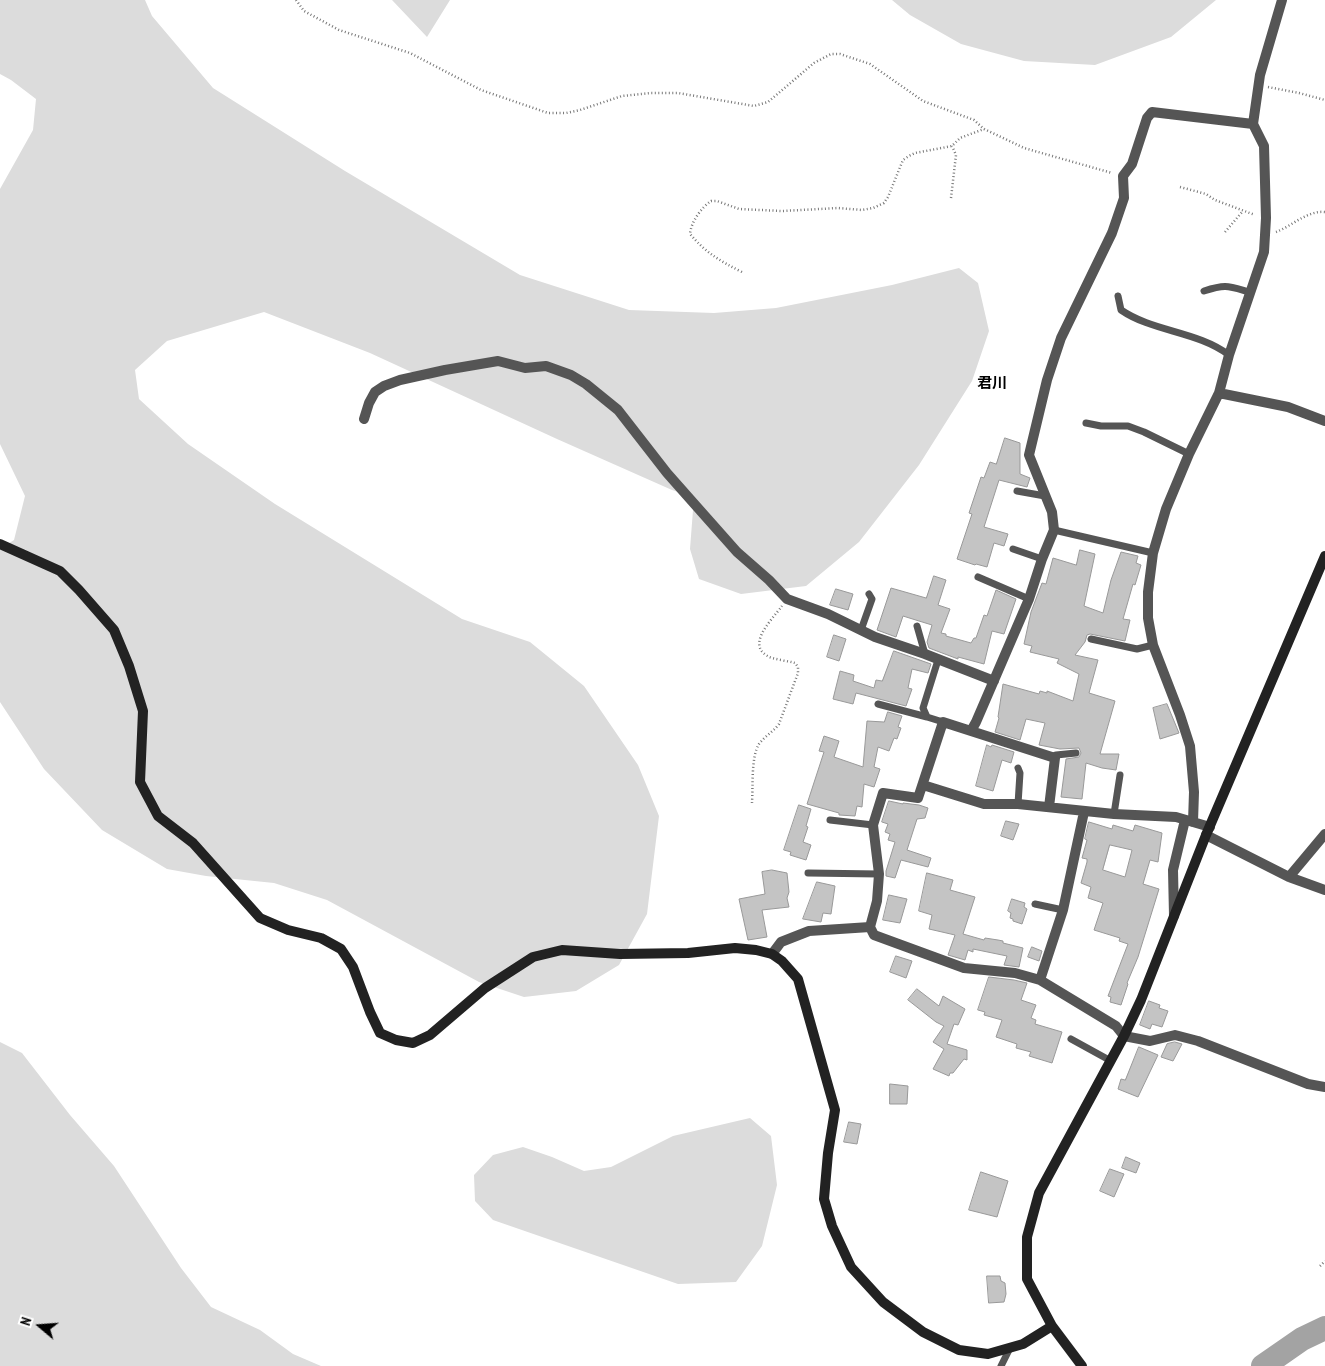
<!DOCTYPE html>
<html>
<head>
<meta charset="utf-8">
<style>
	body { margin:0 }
	#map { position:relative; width:1325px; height:1366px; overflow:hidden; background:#fff; font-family:"PT Sans Narrow",sans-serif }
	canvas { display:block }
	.north { position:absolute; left:15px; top:1301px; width:50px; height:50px; -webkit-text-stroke:4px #fff; paint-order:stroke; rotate:288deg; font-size:14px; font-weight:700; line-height:20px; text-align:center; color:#000 }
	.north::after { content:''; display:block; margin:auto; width:18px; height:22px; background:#000; clip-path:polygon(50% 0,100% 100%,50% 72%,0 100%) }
</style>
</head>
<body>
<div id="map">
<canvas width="1325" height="1366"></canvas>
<div class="north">N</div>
</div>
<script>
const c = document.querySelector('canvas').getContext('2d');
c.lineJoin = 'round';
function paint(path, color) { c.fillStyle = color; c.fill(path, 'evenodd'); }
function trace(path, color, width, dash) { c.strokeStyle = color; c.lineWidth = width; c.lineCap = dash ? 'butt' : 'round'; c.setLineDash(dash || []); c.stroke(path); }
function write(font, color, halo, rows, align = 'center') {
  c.font = font + ' "PT Sans Narrow","Noto Sans JP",sans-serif'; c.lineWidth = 4; c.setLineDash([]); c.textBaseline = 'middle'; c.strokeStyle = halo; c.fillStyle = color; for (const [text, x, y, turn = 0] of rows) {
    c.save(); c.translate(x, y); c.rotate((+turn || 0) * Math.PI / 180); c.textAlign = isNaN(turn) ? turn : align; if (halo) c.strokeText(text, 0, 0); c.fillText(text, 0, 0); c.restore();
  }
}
const green = new Path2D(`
	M0 0H145L152 16 213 88 345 171 520 275 629 310 714 313 776 308 892 285 959 268 978 283 989 331 972 381 919 465 859 542 806 586 741 594 699 579 690 549 694 497 672 490 557 439 370 353 264 312 167 341 135 370 139 399 188 444 275 504 462 619 530 642 584 686 638 765 659 816 647 914 619 965 576 991 524 997 479 982 327 900 274 883 206 876 167 869 102 830 44 769 0 702V549L14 540 25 496 0 444V189L33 130 36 99 11 80 0 74Z
	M392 0H450L427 37Z
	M892 0H1216L1171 37 1095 65 1024 61 961 44 910 15Z
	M0 1042 22 1053 70 1115 114 1166 181 1268 211 1307 260 1330 293 1354 321 1366H0Z
	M750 1118 771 1136 777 1185 762 1246 736 1282 678 1284 493 1220 475 1201 474 1175 493 1155 523 1147 552 1157 584 1171 611 1167 673 1136Z`);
const river = new Path2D(`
	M1263 1366 1302 1339 1325 1328`);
const building = new Path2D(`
	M1005 438 1020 443V474L1030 478 1027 487 999 480 984 527 1008 534 1004 546 994 543 987 567 976 564 975 565 957 559 972 514 969 513 981 477 984 478 990 462 996 464Z
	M1080 550 1095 554 1084 606 1103 613 1111 580 1121 552 1138 556 1136 563 1141 565 1135 585 1133 584 1123 619 1130 620 1125 641 1090 634 1087 635 1085 642 1075 655 1098 660 1089 693 1115 701 1100 754H1119L1116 770 1102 768 1086 763 1082 799 1061 797 1066 759 1079 757 1081 753 1079 748 1060 749 1039 745 1045 723 1026 719 1020 740 995 732 999 718 998 717 1003 684 1039 694 1040 691 1047 693V691L1073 701 1079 674 1057 663 1059 659 1030 652 1032 646 1024 644 1031 612 1042 583 1046 584 1053 558 1076 565Z
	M934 576 946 580 938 605 950 609 941 633 946 634V636L971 643 974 638H976L984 615 987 616 996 590 1016 599 1004 634 992 631 984 664 958 657V659L929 648 927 642 932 625 919 621 903 616 896 637 877 630 891 588 926 598Z
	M836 589 853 594 848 610 830 605Z
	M834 635 846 639 839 661 827 657Z
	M894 651 931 664 928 673 912 669 908 688 912 689 906 706 856 693 853 704 833 699 840 671 854 675 853 681 874 688 876 680 882 681Z
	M1167 704 1179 733 1160 739 1153 708Z
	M888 712 902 716 898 727 901 728 897 739 894 738 889 751 878 747 874 767 880 769 874 787 864 784 862 807 857 806 855 816 839 815V813L807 804 824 752 819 751 824 736 839 741 834 757 863 767 867 721 884 722Z
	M987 745 991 747 992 745 1014 752 1011 763 1002 760 993 791 976 786Z
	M889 801 903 804V803L919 805 928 808 925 818 917 819 907 850 931 858 928 867 901 860 895 878 886 876V871L895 842 888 840 890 834 885 832 888 824 882 822Z
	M799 805 811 809 806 826 808 827 803 842 811 845 806 860 790 855 791 852 784 850Z
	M1006 821 1019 824 1013 840 1001 836Z
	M1089 822 1112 829 1113 825 1133 831 1135 825 1162 833 1158 862 1150 860 1143 884 1159 889 1138 957 1127 983 1128 984 1121 1005 1110 1002 1111 997 1108 996 1128 944 1119 941 1120 938 1094 930 1103 903 1088 898 1091 887 1081 883 1087 862V859L1082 858 1087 840 1085 839ZM1110 845 1132 850 1125 877 1103 870Z
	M772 870 787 873 789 892 787 898 789 907 762 910 767 937 748 940 739 899 765 894 762 872Z
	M927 873 953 880 950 890 975 897 963 934 984 940 985 938 998 940 1003 941V943L1023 948 1019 967 1004 965 1007 956 973 949V952L968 950 965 960 948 955 955 935 929 929 932 915 919 911Z
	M817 882 835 886 831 914 823 913 821 922 803 919Z
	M889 895 907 899 900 923 883 920Z
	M1012 899 1025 903 1024 907 1027 909 1022 924 1013 921V919L1010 918 1011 913 1008 911Z
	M1032 947 1042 951 1039 961 1028 957Z
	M896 956 912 961 906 978 890 972Z
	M989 977 1014 980 1027 983 1021 1000 1036 1005 1031 1018 1036 1020 1035 1024 1062 1032 1052 1063 1029 1056 1031 1052 1016 1048 1017 1044 996 1037 1002 1020 984 1015 985 1012 978 1010Z
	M917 989 939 1006 943 996 965 1009 958 1025 954 1024 947 1044 967 1050V1060L964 1059 953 1073H950L949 1076 933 1069 944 1049 933 1042 944 1026 936 1022 908 1000Z
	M1149 1001 1160 1005 1159 1008 1168 1011 1162 1027 1152 1024 1150 1029 1140 1025Z
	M1175 1042 1182 1044 1173 1061 1161 1057 1167 1044Z
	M1139 1047 1158 1055 1138 1097 1118 1089 1121 1079 1125 1080Z
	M890 1084 908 1086 907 1104H890Z
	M849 1122 861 1124 857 1144 844 1142Z
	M1126 1157 1140 1163 1136 1173 1122 1168Z
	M1110 1169 1124 1174 1114 1197 1100 1191Z
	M981 1172 1008 1181 997 1217 969 1210Z
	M987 1276H1000L1001 1281 1005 1283 1006 1294 1004 1302 989 1303Z`);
const path = new Path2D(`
	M296 0 304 11 339 30 410 53 481 90 548 113H566L580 110 622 96 651 93H678L754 106 768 102 814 63 831 54H840L870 64 923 101 974 120 984 129 1024 148 1112 173
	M1268 87 1299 93 1325 100
	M1180 187 1206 194 1215 200 1255 215
	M951 198 956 155 952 146
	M1225 232 1243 211
	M1276 232C1292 226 1308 210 1325 212
	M742 272C720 261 706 253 690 234 691 222 701 208 711 201H717L739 209 782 211 838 208 862 210 873 208 884 203 888 197 903 160 909 156 915 153 952 146 960 138 984 129
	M752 803C753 788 751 756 759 744 765 736 773 732 779 724L798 673V667L795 663C788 661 779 660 772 658 743 647 771 621 782 606
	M1320 1266 1325 1261`);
const lane = new Path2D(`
	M1204 291C1226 284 1228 286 1249 292
	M1118 296 1121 310C1153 332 1197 331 1229 355
	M1086 423 1101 426H1128L1144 432 1189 454
	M1017 491 1045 496
	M1054 530 1153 553
	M1013 549 1042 559
	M978 577 1029 599
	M917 626 925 654
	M861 630 872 599 869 594
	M1091 639 1137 649 1153 645
	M938 660 923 708 927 717 943 722
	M878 704 927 717
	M1052 757 1056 755 1076 753
	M1018 768 1020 773 1018 804
	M1114 814 1120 775
	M830 820 873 825
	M808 873 879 874
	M1035 904 1063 910
	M1071 1039 1111 1061
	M1001 1366 1010 1348`);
const street = new Path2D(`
	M1253 124 1152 112 1147 118 1132 164 1123 176 1124 198 1112 233 1061 338 1047 380 1029 455 1052 512 1054 530 1042 559 1029 599 976 722 971 731 943 722 918 798 883 793 873 825 879 874 877 901 870 927 874 935 964 968 1015 973 1040 980 1116 1026 1124 1036 1150 1041 1175 1035 1198 1041 1308 1084 1325 1087
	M1219 393 1288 407 1325 421
	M364 419 369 403 375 392 384 386 400 380 445 370 498 361 525 368 546 366 571 375 586 384 618 410 667 473 690 499 737 552 769 580 787 599 828 614 875 637 925 654 994 681
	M971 731 1055 758 1049 807
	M923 785 984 804H1018L1114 814 1176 817 1210 827
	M1193 822 1194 792 1190 746 1180 715 1153 645 1148 618V592L1153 553 1166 509 1189 454 1219 393 1229 355 1264 252 1266 218 1264 146 1253 124 1260 75 1282 0
	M1206 835 1289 877 1325 890
	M1289 877 1325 834
	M1174 916 1173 870 1185 820
	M772 954 781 942 809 931 870 927
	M1040 980 1063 910 1084 812`);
const secondary = new Path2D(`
	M0 544 60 571 79 590 114 630 129 666 143 711 140 782 158 816 193 843 260 918 288 930 321 938 341 949 353 967 370 1012 380 1033 396 1040 413 1043 430 1035 485 988 533 957 562 950 620 954 688 953 735 948 756 950 772 954 782 961 798 979 835 1110 828 1153 824 1199 832 1226 851 1267 883 1302 923 1332 959 1350 988 1354 1023 1344 1052 1326
	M1082 1366 1052 1326 1027 1279V1237L1039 1193 1124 1036 1141 1000 1206 835 1325 556`);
const quarterNames = [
	["君川",992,384]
];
paint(green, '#dcdcdc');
trace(river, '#a3a3a3', 24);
paint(building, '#c4c4c4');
trace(building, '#999', 1);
trace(path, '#777', 2.5, [1, 2.5]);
trace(lane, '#555', 7);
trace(street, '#555', 10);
trace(secondary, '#222', 10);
write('bold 15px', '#000', '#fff', quarterNames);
</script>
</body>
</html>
